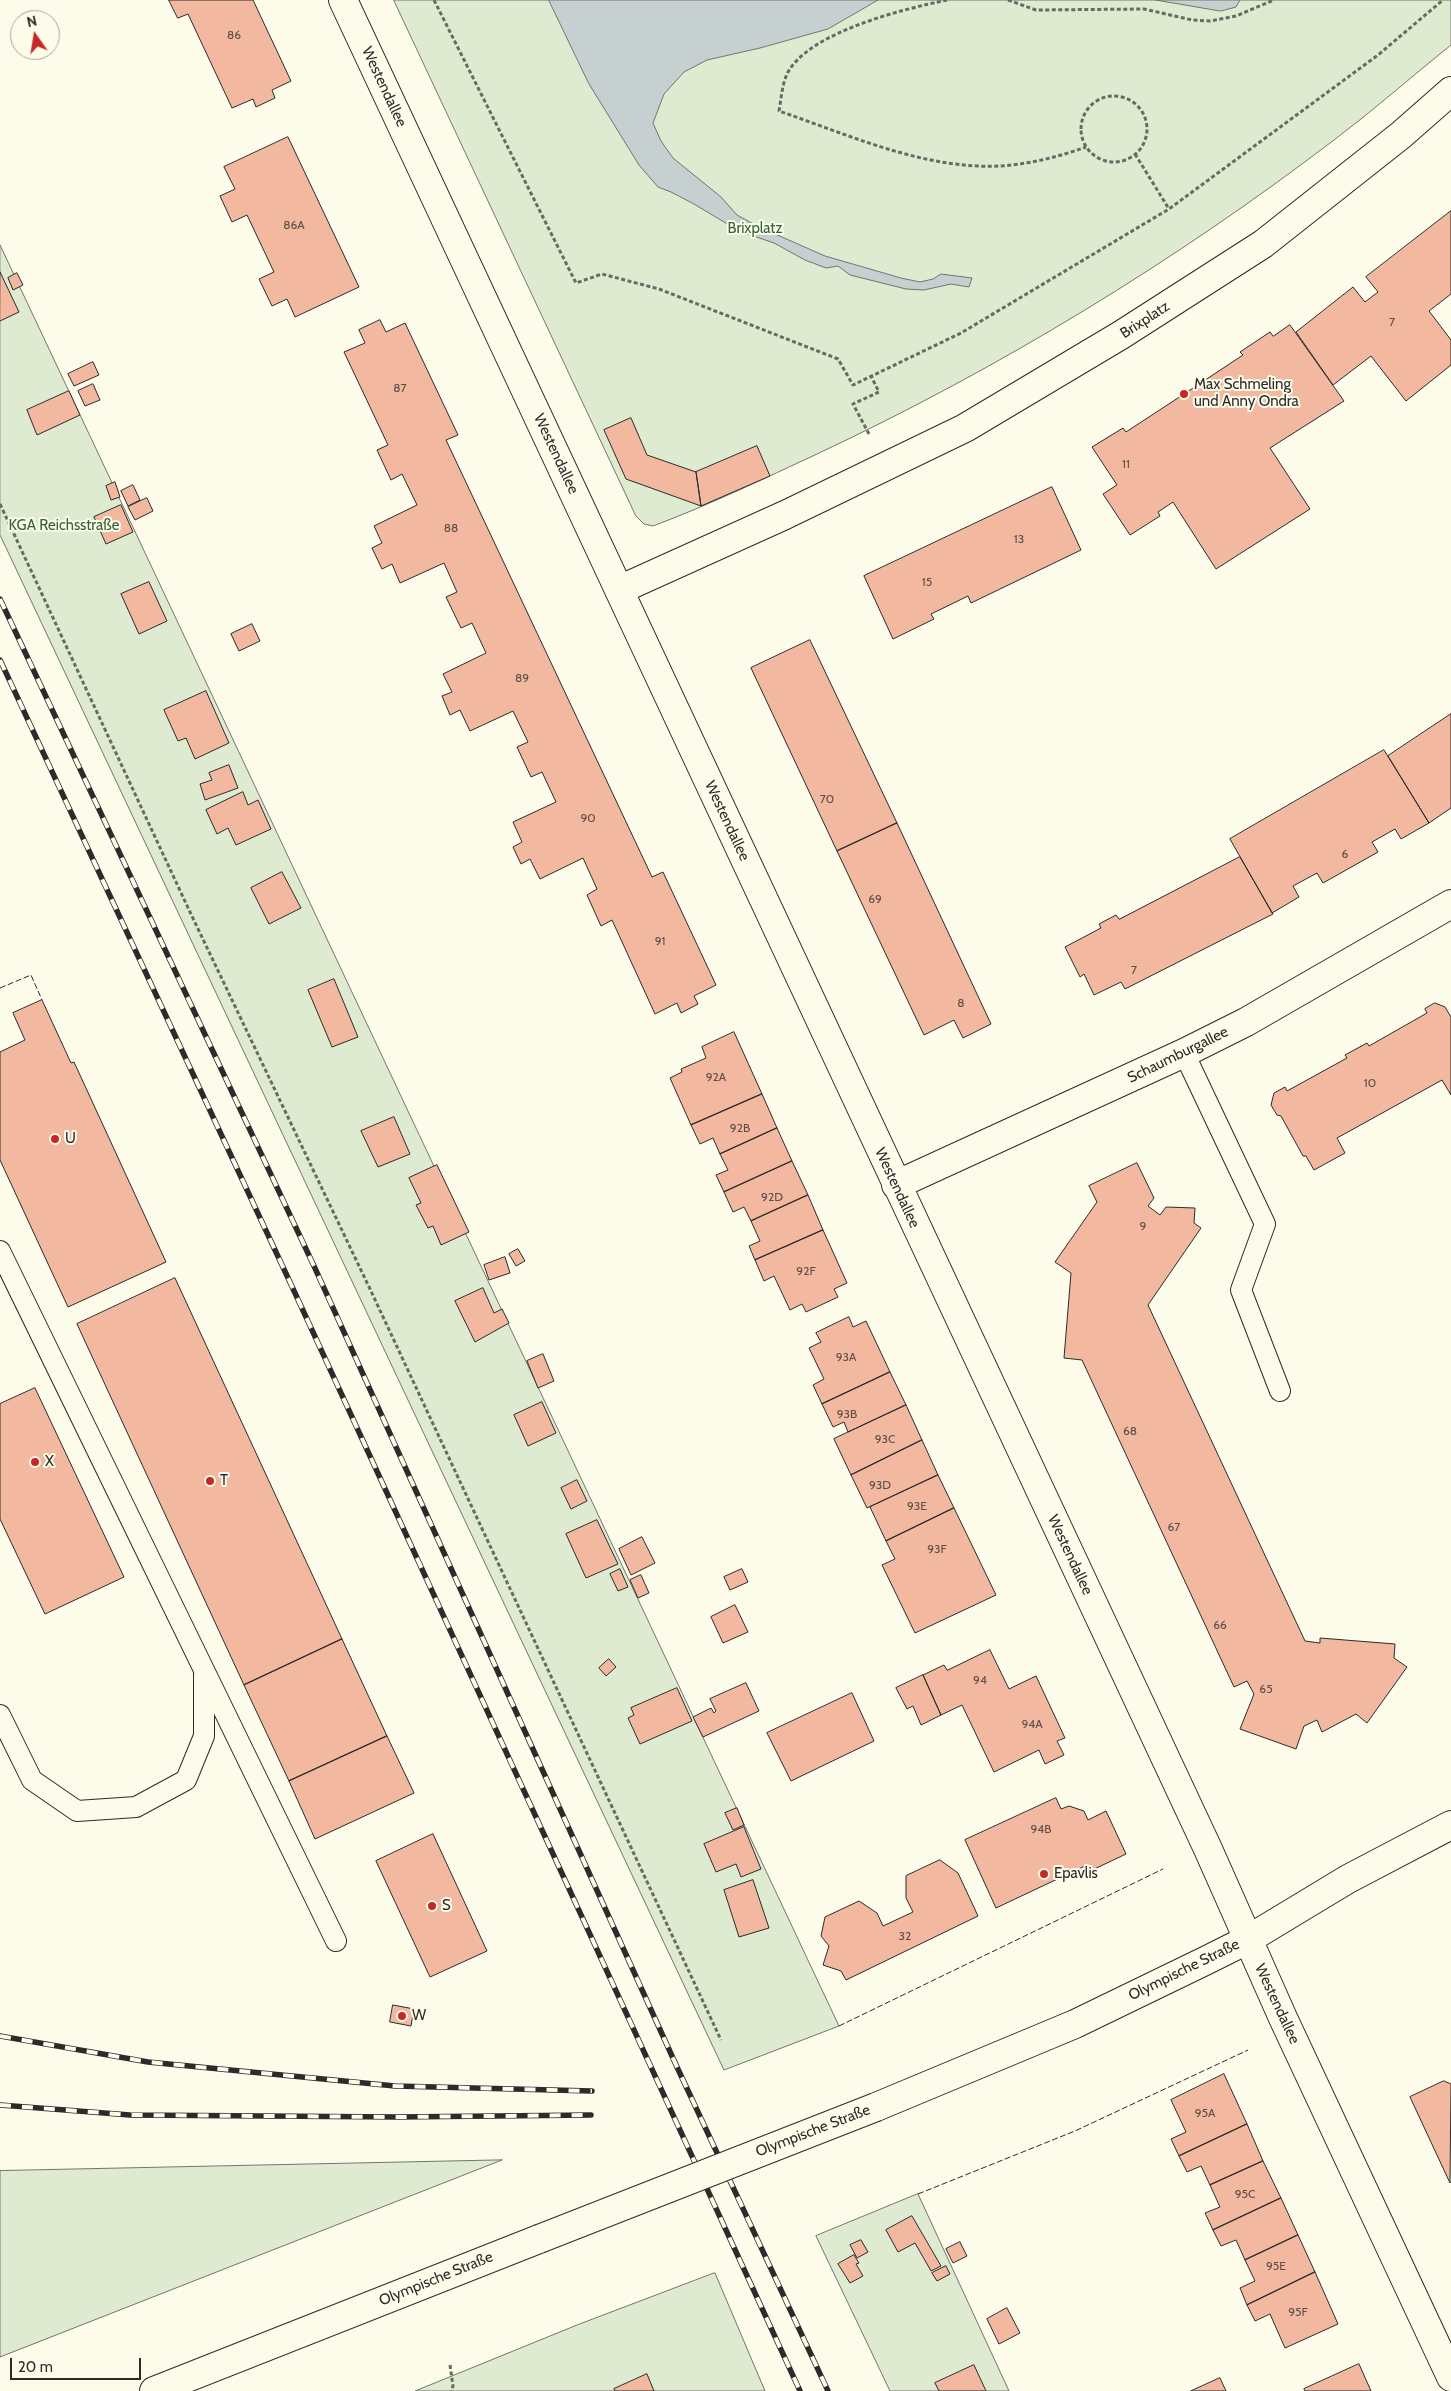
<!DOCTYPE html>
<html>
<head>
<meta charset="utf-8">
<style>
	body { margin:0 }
	#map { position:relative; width:1451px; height:2391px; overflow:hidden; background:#fdfbea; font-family:Cabin,sans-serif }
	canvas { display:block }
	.north { position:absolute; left:10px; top:10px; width:50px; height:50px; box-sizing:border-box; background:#fdfbea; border:1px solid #a9a89e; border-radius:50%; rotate:347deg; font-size:14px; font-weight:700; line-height:20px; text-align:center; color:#2b2b2b }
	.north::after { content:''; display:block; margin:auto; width:18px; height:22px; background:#c62828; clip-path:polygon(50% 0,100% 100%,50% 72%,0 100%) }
	.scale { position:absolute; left:10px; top:2358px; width:131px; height:22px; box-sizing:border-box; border:2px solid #2b2b2b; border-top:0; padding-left:6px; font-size:15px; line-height:18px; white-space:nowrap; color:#2b2b2b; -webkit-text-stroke:4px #fdfbea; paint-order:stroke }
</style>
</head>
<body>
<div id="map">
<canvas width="1451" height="2391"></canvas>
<div class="north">N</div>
<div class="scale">20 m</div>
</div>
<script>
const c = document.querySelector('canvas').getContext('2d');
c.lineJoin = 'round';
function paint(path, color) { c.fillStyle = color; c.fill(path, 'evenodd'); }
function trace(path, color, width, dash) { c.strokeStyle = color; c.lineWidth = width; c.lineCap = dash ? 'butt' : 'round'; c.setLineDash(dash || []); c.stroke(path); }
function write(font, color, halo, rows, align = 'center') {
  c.font = font + ' Cabin,sans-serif'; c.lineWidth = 4; c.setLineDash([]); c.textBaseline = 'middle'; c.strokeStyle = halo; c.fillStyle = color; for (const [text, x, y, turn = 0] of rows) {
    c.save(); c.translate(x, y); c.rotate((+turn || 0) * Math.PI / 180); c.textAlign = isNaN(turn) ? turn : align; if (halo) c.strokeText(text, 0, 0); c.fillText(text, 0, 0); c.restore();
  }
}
const green = new Path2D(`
	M394 0H1451V45C1412 76 1374 110 1334 140 1174 262 1000 368 817 454 763 479 709 505 653 526L644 524 636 516Z
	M0 245 839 2026 724 2070 0 535Z
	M502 2160 0 2357V2171Z
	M918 2194 1009 2391H890L816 2236Z
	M715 2273 765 2391H415L577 2325Z`);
const water = new Path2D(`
	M549 0H878L828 29 760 48 707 60 684 72 664 94 653 123 661 141 673 158 721 197 737 215 757 226 825 256 901 278 920 282 933 279 941 274 972 278 969 287 951 284 924 290 906 289 850 275 838 266 826 268 805 260 774 243 739 231 694 204 671 192 658 187 639 165 589 84Z
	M1156 0H1240L1236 7 1221 11Z`);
const building = new Path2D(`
	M169 0H253L291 81 272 90 275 98 256 107 253 99 232 108 188 14 178 18Z
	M288 137 359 287 295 317 287 299 272 306 259 279 274 272 247 215 232 222 220 196 235 189 224 167Z
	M1451 211V294L1429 311 1451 340V365L1406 401 1371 356 1333 385 1296 332 1353 287 1365 302 1378 292 1366 277Z
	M0 272 19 312 0 321Z
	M17 273 23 285 13 290 8 278Z
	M380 320 386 332 405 323 458 435 446 440 652 877 663 872 716 985 694 996 698 1004 681 1013 677 1003 655 1014 612 920 601 926 587 895 597 889 583 858 540 879 530 859 521 864 513 847 522 842 513 822 556 802 542 772 531 777 517 747 528 742 513 711 470 731 460 710 450 715 442 696 452 692 443 674 486 653 472 623 461 628 446 597 457 592 444 563 400 583 392 564 382 569 372 548 382 543 374 526 417 505 402 474 391 480 377 450 388 445 344 352 365 343 359 330Z
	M1290 325 1344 401 1270 448 1310 509 1216 569 1173 502 1158 512 1160 516 1130 535 1103 494 1117 485 1092 447 1123 428 1126 432 1184 394 1243 355 1240 352 1270 332 1273 336Z
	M93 362 99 375 74 386 68 374Z
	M93 384 100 400 85 406 78 391Z
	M69 391 80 415 37 435 27 410Z
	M631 418 647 455 696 472 701 506 626 479 604 430Z
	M757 446 770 476 701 506 696 472Z
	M115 482 120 497 111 500 106 486Z
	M133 485 140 500 128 506 121 491Z
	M1052 487 1081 550 971 603 968 596 931 614 934 619 893 639 864 576Z
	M147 498 153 511 135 520 128 507Z
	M121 505 133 532 106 544 94 517Z
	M149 582 167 621 139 634 121 594Z
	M252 624 260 641 239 651 231 634Z
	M810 640 897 823 837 851 751 668Z
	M206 691 229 743 195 759 186 738 178 741 164 710Z
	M1451 714V808L1429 823 1388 756Z
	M1384 750 1429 823 1401 839 1395 829 1372 842 1378 852 1323 883 1317 873 1293 886 1299 897 1272 913 1230 839Z
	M229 765 238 788 205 800 200 784 212 780 209 773Z
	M243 792 248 805 258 800 271 829 236 845 228 828 217 834 206 810Z
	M897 823 991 1024 963 1038 954 1020 924 1035 837 851Z
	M1240 857 1273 914 1125 989 1121 982 1094 995 1084 974 1080 977 1065 947 1101 928 1099 924 1116 915 1119 919Z
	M282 872 301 908 269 924 251 888Z
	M334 979 358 1037 332 1047 308 990Z
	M42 1000 71 1063 74 1062 166 1262 68 1307 0 1160V1052L25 1040 13 1013Z
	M1435 1003 1445 1007 1451 1017V1095L1442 1080 1337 1138 1345 1153 1314 1170 1306 1156H1303L1281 1116 1277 1115 1271 1105 1274 1093 1285 1087 1287 1091 1347 1058 1345 1055 1367 1043 1369 1046 1427 1013 1425 1009Z
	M734 1032 762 1094 691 1125 670 1078 682 1072 681 1069 706 1058 702 1047Z
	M762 1094 777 1128 720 1154 713 1138 700 1144 691 1125Z
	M394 1117 410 1154 378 1167 361 1131Z
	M777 1128 792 1161 724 1192 716 1175 728 1170 720 1154Z
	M792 1161 808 1195 751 1221 744 1207 733 1212 724 1192Z
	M1137 1163 1154 1198 1148 1206 1160 1215 1166 1207 1195 1208 1194 1223 1201 1228 1148 1305 1305 1641 1320 1643V1638L1395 1644 1394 1658 1407 1667 1367 1723 1356 1714 1322 1732 1317 1720 1304 1726 1296 1749 1240 1729 1254 1694 1247 1681 1234 1687 1082 1360 1064 1358 1071 1273 1055 1262 1097 1202 1089 1186Z
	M437 1165 469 1232 441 1245 433 1226 428 1228 416 1205 421 1203 409 1178Z
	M808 1195 823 1230 755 1260 749 1246 760 1241 751 1221Z
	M823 1230 847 1283 834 1289 838 1297 806 1312 802 1304 790 1310 774 1276 764 1281 755 1260Z
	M518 1249 525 1261 516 1266 509 1254Z
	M505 1257 510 1273 489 1280 484 1265Z
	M175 1278 342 1639 244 1685 77 1324Z
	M483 1288 494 1313 502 1309 509 1323 475 1342 455 1301Z
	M849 1317 853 1327 866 1321 890 1372 822 1404 813 1385 824 1379 809 1348 821 1342 816 1333Z
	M543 1354 554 1381 538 1388 527 1361Z
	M890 1372 906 1405 848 1432 844 1422 833 1427 822 1404Z
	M35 1388 124 1577 45 1614 0 1519V1404Z
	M542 1402 556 1433 528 1446 514 1415Z
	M906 1405 922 1440 851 1475 834 1439Z
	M922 1440 938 1475 867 1508 851 1475Z
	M938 1475 954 1508 886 1541 870 1507Z
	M577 1480 587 1501 571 1509 561 1488Z
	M954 1508 996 1595 915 1633 882 1565 895 1559 886 1541Z
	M597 1520 618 1564 586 1578 566 1534Z
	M642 1537 655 1563 631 1575 619 1549Z
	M620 1569 628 1587 618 1591 610 1574Z
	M742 1569 748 1582 730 1590 724 1577Z
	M641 1575 649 1593 638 1598 630 1580Z
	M735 1605 748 1632 723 1643 711 1617Z
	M342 1639 387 1736 289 1781 244 1685Z
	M990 1650 1009 1689 1036 1676 1065 1738 1057 1741 1064 1755 1045 1764 1039 1750 994 1772 962 1705 941 1715 923 1675 944 1665 947 1670Z
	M609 1659 616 1667 606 1676 599 1668Z
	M923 1675 941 1715 921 1725 913 1706 907 1709 896 1688Z
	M746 1683 759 1711 703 1737 693 1717 711 1708 714 1713 716 1711 710 1699Z
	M677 1688 692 1721 640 1744 628 1718 634 1715 631 1708Z
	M852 1693 874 1741 791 1781 767 1733Z
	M387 1736 414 1793 315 1839 289 1781Z
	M1056 1798 1061 1809 1069 1806 1084 1811 1088 1820 1106 1811 1126 1854 1088 1872 1085 1866 996 1908 965 1840Z
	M737 1808 744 1825 733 1830 725 1813Z
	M744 1827 761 1869 741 1877 736 1864 716 1872 704 1844Z
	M433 1834 487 1951 430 1977 376 1861Z
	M940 1860 958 1873 978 1916 846 1980 841 1971 823 1965 829 1946 821 1936 825 1917 859 1901 877 1913 883 1926 913 1912 906 1898V1876Z
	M753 1880 769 1928 739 1937 724 1890Z
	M393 2005 414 2009 411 2026 390 2022Z
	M1224 2074 1247 2124 1179 2156 1171 2139 1186 2132 1171 2100Z
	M1444 2081 1451 2084 1450 2183 1410 2097Z
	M1247 2124 1263 2161 1210 2185 1201 2166 1187 2172 1179 2156Z
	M1263 2161 1281 2198 1213 2230 1205 2213 1220 2207 1210 2185Z
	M1281 2198 1298 2235 1245 2260 1236 2240 1221 2246 1213 2230Z
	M912 2216 941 2266 931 2271 915 2243 898 2252 886 2230Z
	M1298 2235 1315 2272 1247 2305 1240 2288 1255 2281 1245 2260Z
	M861 2240 868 2252 857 2258 850 2245Z
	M960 2242 967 2256 953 2263 946 2249Z
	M854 2255 859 2263 856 2264 863 2276 850 2283 838 2264Z
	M946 2266 950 2274 937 2281 932 2273Z
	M1315 2272 1338 2324 1285 2348 1270 2314 1255 2321 1247 2305Z
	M1007 2308 1020 2333 999 2344 987 2319Z
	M1359 2364 1371 2391H1305L1304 2389Z
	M974 2365 986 2391H939L935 2383Z
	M647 2374 654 2391H615L614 2389Z
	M1220 2378 1226 2391H1191Z`);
const path = new Path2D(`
	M434 0 576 283 602 274 659 289 838 359 853 385 961 333 1169 209 1378 55 1443 0
	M947 0C904 9 808 32 787 74 782 85 781 100 779 111 843 133 910 163 978 166 1015 168 1052 159 1086 147
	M1008 0 1036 10 1144 9 1192 20 1210 21 1236 16 1274 0
	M1081 129a33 33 0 1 1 66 0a33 33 0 1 1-66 0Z
	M1135 154 1169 209
	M869 434 853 404 879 392 871 376
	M0 504 190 912 370 1289 721 2040
	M450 2365 453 2386 451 2391`);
const service = new Path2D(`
	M1184 1053 1265 1224 1241 1290 1280 1391
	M0 1251 336 1941
	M0 1715 32 1780 77 1811 136 1807 186 1780 204 1736V1674`);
const minor = new Path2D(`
	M343 0 1208 1849 1283 2018 1451 2377
	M619 590 785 515 965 428 1121 335 1263 244 1401 135 1451 91
	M896 1185 1184 1053 1246 1022 1451 904`);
const secondary = new Path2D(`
	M876 2107 1075 2024 1205 1961 1247 1940 1348 1879 1451 1825
	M154 2391 539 2239`);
const rail = new Path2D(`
	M0 599 314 1266 677 2067 828 2391
	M0 660 289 1280 800 2391
	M0 2036 148 2062 395 2086 592 2091
	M0 2105 130 2115 398 2117 591 2115`);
const secondaryBridge = new Path2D(`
	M539 2239 876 2107`);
const fence = new Path2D(`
	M0 988 31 975 42 1000
	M839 2026 1163 1869
	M918 2194 1075 2131 1248 2050`);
const markers = [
	[1184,394,5,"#c62828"],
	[55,1139,5,"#c62828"],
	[35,1462,5,"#c62828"],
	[210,1481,5,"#c62828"],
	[1044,1874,5,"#c62828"],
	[432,1906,5,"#c62828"],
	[402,2016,5,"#c62828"]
];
const numberNames = [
	["86",234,35],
	["86A",294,225],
	["7",1392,322],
	["87",400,388],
	["11",1126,464],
	["88",451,528],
	["13",1019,539],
	["15",927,582],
	["89",522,678],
	["70",827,799],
	["90",588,818],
	["6",1345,854],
	["69",875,899],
	["91",660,941],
	["7",1134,970],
	["8",961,1003],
	["92A",716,1077],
	["10",1370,1083],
	["92B",740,1128],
	["92D",772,1197],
	["9",1143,1226],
	["92F",806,1271],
	["93A",846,1357],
	["93B",847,1414],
	["68",1130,1431],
	["93C",885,1439],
	["93D",880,1485],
	["93E",917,1506],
	["67",1174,1527],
	["93F",937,1549],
	["66",1220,1625],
	["94",980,1680],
	["65",1266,1689],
	["94A",1032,1724],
	["94B",1041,1829],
	["32",905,1936],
	["95A",1205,2113],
	["95C",1245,2194],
	["95E",1276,2266],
	["95F",1298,2312]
];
const streetNames = [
	["Westendallee",384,87,65],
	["Brixplatz",1145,320,-33],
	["Westendallee",556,454,65],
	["Westendallee",727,821,65],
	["Schaumburgallee",1178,1055,-26],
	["Westendallee",897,1188,65],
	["Westendallee",1070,1555,65],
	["Olympische Straße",1184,1970,-26],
	["Westendallee",1277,2004,65],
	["Olympische Straße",813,2131,-21],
	["Olympische Straße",436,2279,-22]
];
const parkNames = [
	["Brixplatz",755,229],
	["KGA Reichsstraße",64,526]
];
const poiNames = [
	["Max Schmeling",1194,385],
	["und Anny Ondra",1194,402],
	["U",65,1139],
	["X",45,1462],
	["T",220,1481],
	["Epavlis",1054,1874],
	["S",442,1906],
	["W",412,2016]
];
paint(green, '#deebd1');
trace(green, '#74746e', 1);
paint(water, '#c7d0d0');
trace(water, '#74746e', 1);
paint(building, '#f2b8a0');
trace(building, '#2b2b2b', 1);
trace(service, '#2b2b2b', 22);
trace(minor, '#2b2b2b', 30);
trace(secondary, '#2b2b2b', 30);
trace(path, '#6a6964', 3, [4, 2.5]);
trace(service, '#fdfbea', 20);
trace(minor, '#fdfbea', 28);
trace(secondary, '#fdfbea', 28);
trace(rail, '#2b2b2b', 5.5);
trace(rail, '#fdfbea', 4, [11]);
trace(secondaryBridge, '#2b2b2b', 30, []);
trace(secondaryBridge, '#fdfbea', 28);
trace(fence, '#2b2b2b', 1, [6, 2.5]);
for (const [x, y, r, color] of markers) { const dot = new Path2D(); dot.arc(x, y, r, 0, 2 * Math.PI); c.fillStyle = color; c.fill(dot); trace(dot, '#fdfbea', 2); }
write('12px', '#5d4e48', null, numberNames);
write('15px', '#2b2b2b', '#fdfbea', streetNames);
write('15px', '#34623c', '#fdfbea', parkNames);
write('15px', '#2b2b2b', '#fdfbea', poiNames, 'left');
</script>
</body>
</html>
